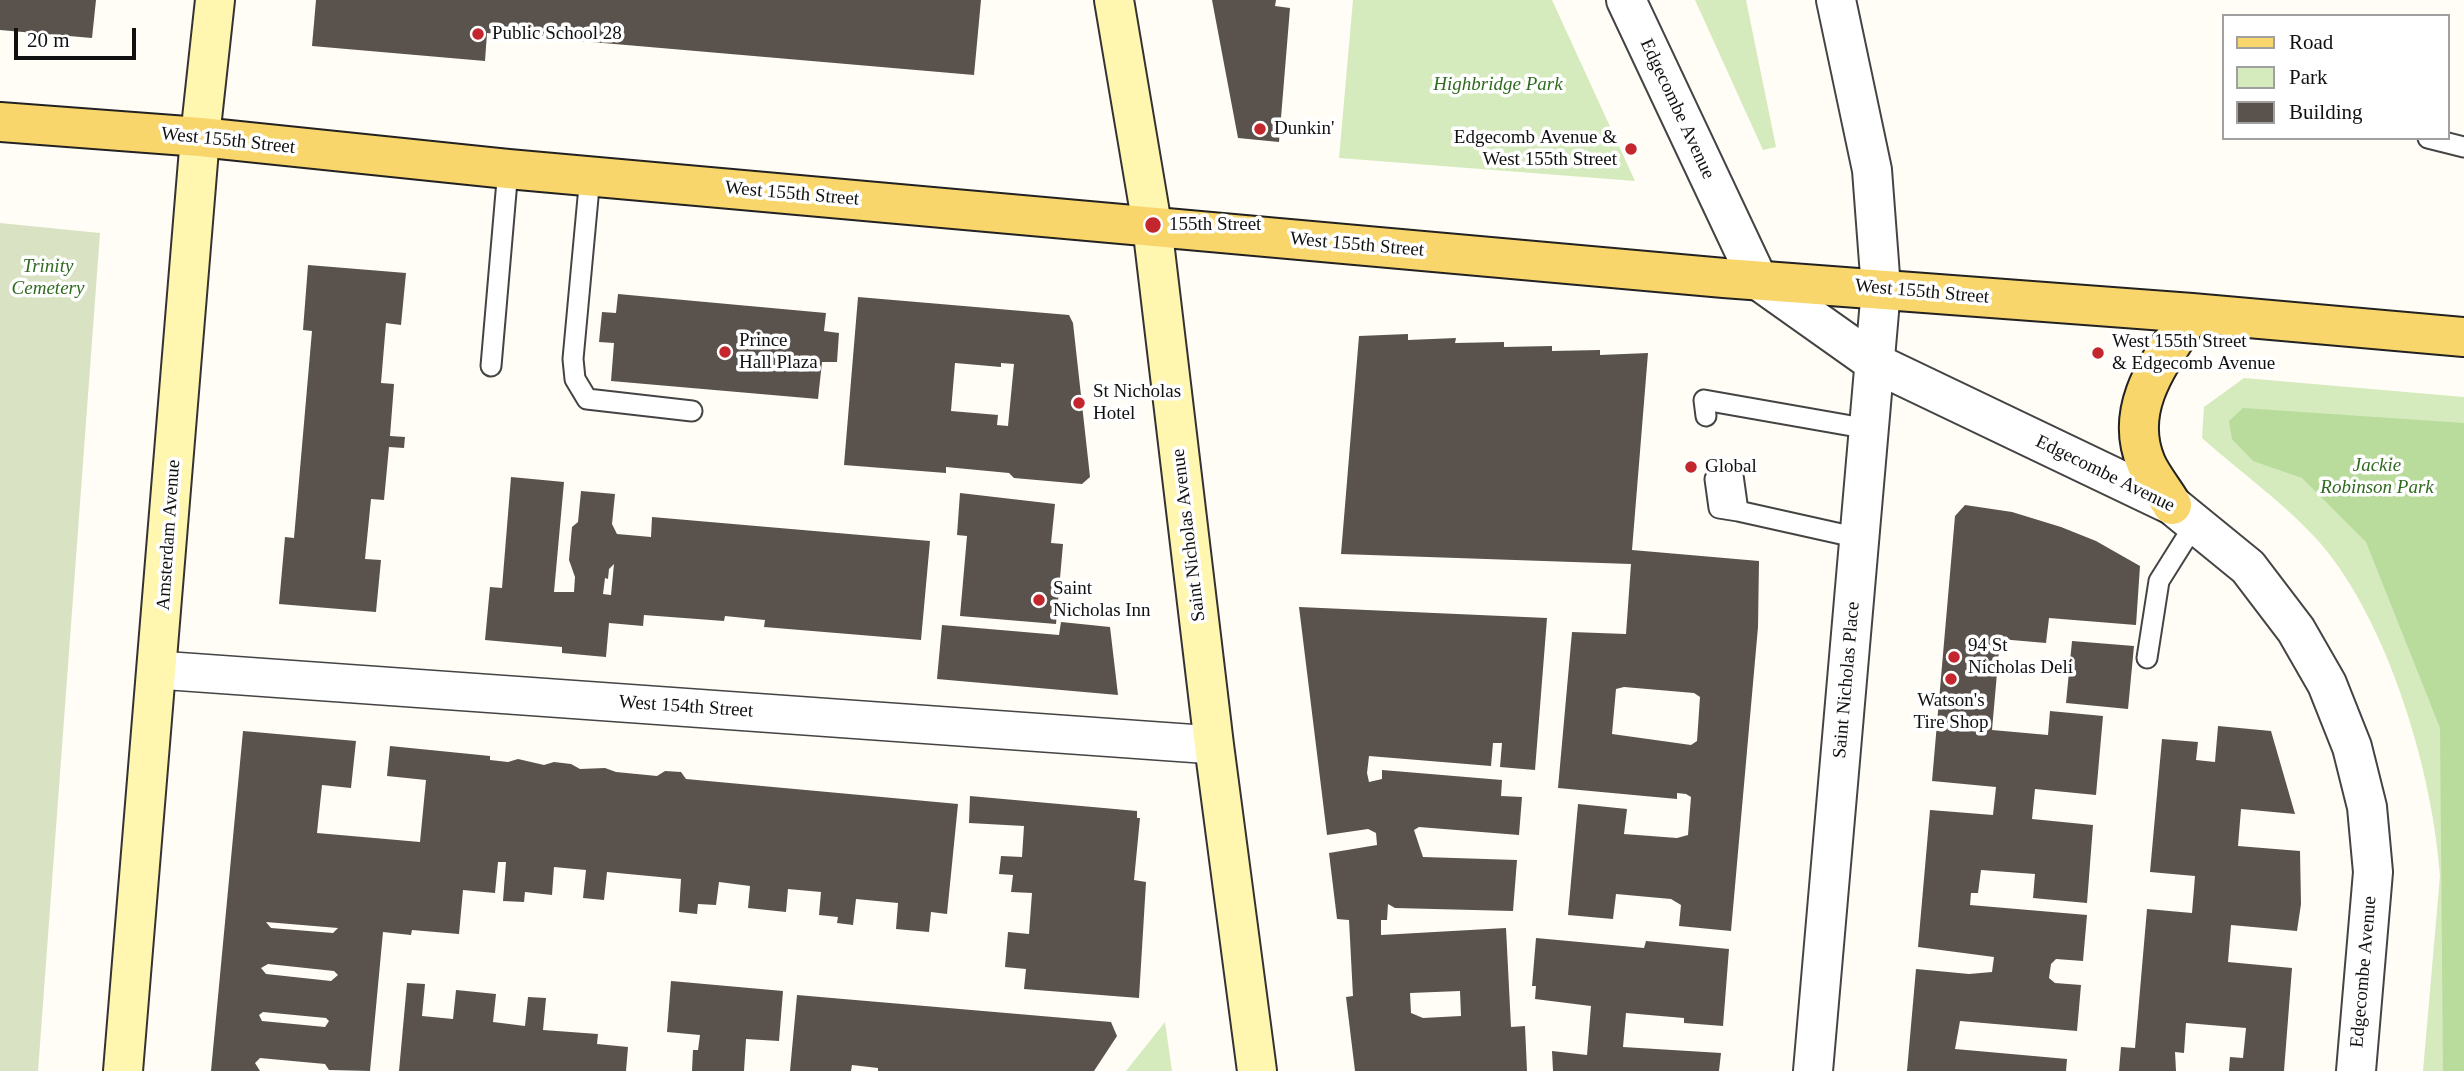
<!DOCTYPE html>
<html>
<head>
<meta charset="utf-8">
<style>
	body { margin:0 }
	#map { position:relative; width:2464px; height:1071px; overflow:hidden; background:#fffdf5; font-family:"Times New Roman",serif }
	canvas { display:block }
	.legend { position:absolute; left:2222px; top:14px; width:228px; height:126px; box-sizing:border-box; background:#fff; border:2px solid #a0a0a0; margin:0; padding:9px 12px; list-style:none; font-size:21px; color:#111 }
	.legend li { display:flex; align-items:center; gap:14px; height:35px }
	.legend b { width:35px; border:2px solid #a0a0a0 }
	.scale { position:absolute; left:14px; top:28px; width:122px; height:32px; box-sizing:border-box; border:4px solid #111; border-top:0; padding-left:9px; font-size:21px; line-height:24px; white-space:nowrap; color:#111; -webkit-text-stroke:5px #fff; paint-order:stroke }
</style>
</head>
<body>
<div id="map">
<canvas width="2464" height="1071"></canvas>
<ul class="legend">
<li><b style="height:9px;background:#f9d66b"></b>Road</li>
<li><b style="height:19px;background:#d5ebbd"></b>Park</li>
<li><b style="height:19px;background:#5a524d"></b>Building</li>
</ul>
<div class="scale">20 m</div>
</div>
<script>
const c = document.querySelector('canvas').getContext('2d');
c.lineJoin = 'round';
function paint(path, color) { c.fillStyle = color; c.fill(path, 'evenodd'); }
function trace(path, color, width, dash) { c.strokeStyle = color; c.lineWidth = width; c.lineCap = dash ? 'butt' : 'round'; c.setLineDash(dash || []); c.stroke(path); }
function write(font, color, halo, rows, align = 'center') {
  c.font = font + ' "Times New Roman",serif'; c.lineWidth = 7; c.setLineDash([]); c.textBaseline = 'middle'; c.strokeStyle = halo; c.fillStyle = color; for (const [text, x, y, turn = 0] of rows) {
    c.save(); c.translate(x, y); c.rotate((+turn || 0) * Math.PI / 180); c.textAlign = isNaN(turn) ? turn : align; if (halo) c.strokeText(text, 0, 0); c.fillText(text, 0, 0); c.restore();
  }
}
const green = new Path2D(`
	M1353 0H1552L1635 181 1339 158Z
	M1695 0H1746L1776 147 1763 150Z
	M2244 378 2464 397V1071H2423L2440 876C2433 773 2389 624 2321 544 2286 504 2241 473 2202 438L2204 407Z
	M1165 1022 1172 1071H1126Z`);
const forest = new Path2D(`
	M2243 408 2464 423V1071H2443L2440 728 2366 542 2302 478 2253 461 2232 439 2229 421Z`);
const cemetery = new Path2D(`
	M0 223 100 233 38 1071H0Z`);
const building = new Path2D(`
	M0 0H96L92 38 0 30Z
	M316 0H981L974 75 487 33 485 61 312 46Z
	M1212 0H1276L1275 6 1290 8 1279 142 1238 138Z
	M308 265 406 273 401 325 386 323 381 383 394 384 390 436 405 437 404 448 389 447 384 500 371 499 365 559 381 560 376 612 279 604 285 537 294 538 312 331 303 330Z
	M618 294 826 313 824 331 839 333 837 362H822L818 399 611 381 614 343 599 342 602 312 616 313Z
	M858 297 1069 315 1073 323 1090 477 1082 484 1014 478 1009 473 946 467V473L844 465ZM955 363 1001 367V363L1014 364 1008 426 997 425 998 415 951 411Z
	M1408 334V340L1456 338 1455 343 1504 342V347L1552 346V351L1600 350V355L1648 353 1632 550 1759 561 1758 627 1731 931 1679 926 1681 905 1671 899 1616 894 1613 919 1568 915 1578 804 1627 809 1624 834 1677 838 1688 835 1691 797 1686 794 1677 793V799L1558 788 1572 632 1626 634 1631 564 1341 554 1359 336ZM1624 687 1694 693 1700 697 1697 741 1691 745 1612 734 1616 689Z
	M511 477 564 482 554 592H574L575 577 569 560 572 527 578 522 581 491 615 494 612 524 617 534 651 537 652 517 930 541 921 640 764 627 765 620 725 616 724 621 644 615 643 626 609 623 606 657 562 653V647L485 640 490 587 502 588ZM614 564 611 595 603 594 605 578 608 579 609 569Z
	M960 493 1055 504 1051 543 1063 544 1056 624 960 616 967 536 957 535Z
	M1965 505 2012 512 2061 527 2096 541 2140 566 2136 625 2049 618 2046 643 2000 639 1992 730 2048 735 2050 711 2103 716 2096 795 2035 789 2032 819 2093 825 2087 903 2033 898 2035 874 1981 870 1978 893H1971L1970 905 2087 915 2083 961 2056 959 2051 964 2049 978 2055 983 2081 985 2077 1031 1960 1021 1955 1049 2067 1059 2066 1071H1907L1916 969 1969 974 1992 972 1994 957 1918 947 1930 810 1993 815 1996 787 1932 781 1955 516Z
	M1299 607 1547 618 1535 770 1500 767 1502 743H1493L1491 766 1369 756 1367 773 1369 782 1382 779V770L1502 780 1501 796 1522 797 1519 835 1419 827 1414 830 1423 857 1517 860 1513 911 1395 908 1388 904 1387 920H1381V935L1506 928 1511 1027 1525 1026 1527 1071H1355L1346 997 1353 996 1349 920 1337 919 1329 853 1377 845 1376 833 1368 829 1327 835ZM1460 991 1461 1016 1423 1018 1411 1013 1410 993Z
	M1061 622 1110 627 1118 695 937 679 942 625 1059 635Z
	M2072 641 2134 646 2128 709 2066 703Z
	M2218 726 2271 731 2295 814 2241 809 2238 846 2300 851 2301 904 2297 931 2231 925 2228 962 2292 968 2284 1071H2229L2230 1057 2243 1058 2246 1028 2186 1023 2184 1053 2175 1052 2176 1071H2119L2121 1047 2135 1048 2147 909 2192 913 2195 876 2150 872 2162 739 2198 742 2196 760 2215 762Z
	M243 731 356 741 351 788 322 785 317 833 420 842 426 780 387 776 390 746 490 756V760L508 762 518 759 544 765 554 762 571 764 580 769 605 768 616 772 657 776 665 771 681 772 686 779 958 804 947 914 931 912 929 932 896 929 898 903 856 899 853 925 837 923 838 917 819 915 821 892 788 889 786 912 748 908 750 886 719 882 716 905 698 904 697 914 679 912 681 879 607 872 604 900 583 898 586 870 554 867 552 895 525 892 524 902 503 901 506 862H498L495 893 463 890 459 934 412 930 411 935 383 932 370 1071 329 1070 325 1064 260 1058 255 1063 260 1071H211ZM266 922 338 928 333 933 271 928ZM268 964 334 971 338 975 331 981 266 974 261 968ZM263 1012 326 1018 329 1021 325 1027 262 1021 259 1015Z
	M970 796 1137 811V818H1140L1134 880 1146 882 1139 998 1024 989 1026 969 1005 967 1008 932 1029 934 1032 893 1011 892 1013 875 999 874 1001 856 1022 857 1024 826 969 823Z
	M1536 938 1644 948 1646 941 1729 949 1723 1026 1684 1023V1018L1626 1013 1623 1047 1721 1053 1719 1071H1553L1552 1051 1587 1055 1591 1006 1535 999 1536 986H1532Z
	M671 981 783 991 779 1041 746 1039 744 1071H692L693 1050H698L700 1035 667 1032Z
	M407 983 425 984 422 1016 453 1019 456 990 496 994 493 1022 525 1026 528 997 546 998 543 1030 598 1034 597 1044 628 1047 626 1071H399Z
	M797 995 1111 1022 1117 1036 1094 1071H878V1068L852 1065 851 1071H790Z`);
const service = new Path2D(`
	M2428 138 2464 147
	M590 176 573 359 575 379 587 399 692 411
	M491 366 508 169
	M1706 416 1704 400 1869 429
	M1733 475 1738 511 1859 538
	M1715 479 1719 508 1738 511
	M2147 658 2159 581 2196 522`);
const minor = new Path2D(`
	M158 670 1214 745`);
const tertiary = new Path2D(`
	M1626 0 1758 280 1875 363 2172 505 2248 567 2296 630 2327 684 2352 747 2367 807 2373 872 2356 1071
	M1813 1071 1881 289 1872 170 1836 0`);
const secondary = new Path2D(`
	M1114 0 1152 225 1214 745 1257 1071
	M123 1071 200 137 215 0`);
const primary = new Path2D(`
	M0 122 200 137 508 169 1724 278 2192 313 2464 337
	M2172 505C2164 491 2152 477 2146 463 2122 406 2163 358 2192 313`);
const markers = [
	[478,34,7,"#c4262e"],
	[1260,129,7,"#c4262e"],
	[1631,149,7,"#c4262e"],
	[1153,225,9,"#c4262e"],
	[725,352,7,"#c4262e"],
	[2098,353,7,"#c4262e"],
	[1079,403,7,"#c4262e"],
	[1691,467,7,"#c4262e"],
	[1039,600,7,"#c4262e"],
	[1954,657,7,"#c4262e"],
	[1951,679,7,"#c4262e"]
];
const poiNames = [
	["Public School 28",492,34],
	["Dunkin'",1274,129],
	["Edgecomb Avenue &",1617,138,"right"],
	["West 155th Street",1617,160,"right"],
	["155th Street",1169,225],
	["Prince",739,341],
	["Hall Plaza",739,363],
	["West 155th Street",2112,342],
	["& Edgecomb Avenue",2112,364],
	["St Nicholas",1093,392],
	["Hotel",1093,414],
	["Global",1705,467],
	["Saint",1053,589],
	["Nicholas Inn",1053,611],
	["94 St",1968,646],
	["Nicholas Deli",1968,668],
	["Watson's",1951,701,"center"],
	["Tire Shop",1951,723,"center"]
];
const parkNames = [
	["Highbridge Park",1498,85],
	["Trinity",48,267],
	["Cemetery",48,289],
	["Jackie",2377,466],
	["Robinson Park",2377,488]
];
const streetNames = [
	["Edgecombe Avenue",1677,109,65],
	["West 155th Street",228,141,6],
	["West 155th Street",792,194,5],
	["West 155th Street",1357,245,5],
	["West 155th Street",1922,292,5],
	["Edgecombe Avenue",2105,474,26],
	["Amsterdam Avenue",169,535,-86],
	["Saint Nicholas Avenue",1189,535,-97],
	["Saint Nicholas Place",1847,680,-85],
	["West 154th Street",686,707,4],
	["Edgecombe Avenue",2364,972,-85]
];
paint(green, '#d5ebbd');
paint(forest, '#b9dc9c');
paint(cemetery, '#d9e3c4');
paint(building, '#5a524d');
trace(service, '#444', 23);
trace(minor, '#444', 40);
trace(tertiary, '#444', 42);
trace(secondary, '#333', 42);
trace(primary, '#222', 42);
trace(service, '#fff', 19);
trace(minor, '#fff', 37);
trace(tertiary, '#fff', 38);
trace(secondary, '#fff6b0', 38);
trace(primary, '#f9d66b', 38);
for (const [x, y, r, color] of markers) { const dot = new Path2D(); dot.arc(x, y, r, 0, 2 * Math.PI); c.fillStyle = color; c.fill(dot); trace(dot, '#fff', 2.5); }
write('19px', '#111', '#fff', poiNames, 'left');
write('italic 19px', '#2f6b1f', '#fff', parkNames);
write('19px', '#111', '#fff', streetNames);
</script>
</body>
</html>
